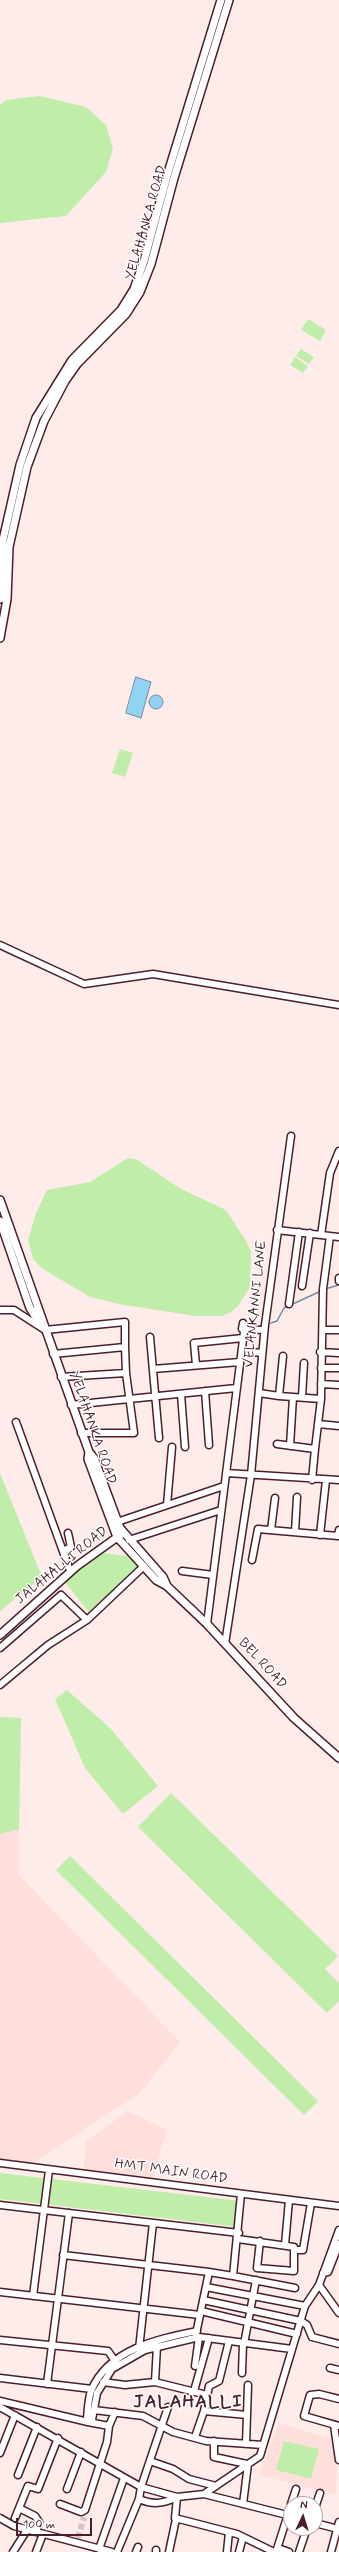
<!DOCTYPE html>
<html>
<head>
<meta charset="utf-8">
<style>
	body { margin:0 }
	#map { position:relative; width:339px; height:2552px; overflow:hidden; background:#feecea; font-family:Mynerve,sans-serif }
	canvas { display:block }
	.north { position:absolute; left:283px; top:2496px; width:40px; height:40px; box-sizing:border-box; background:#fff; border:1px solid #b7a5aa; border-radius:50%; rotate:4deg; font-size:11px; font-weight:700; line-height:16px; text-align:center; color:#4a1f2b }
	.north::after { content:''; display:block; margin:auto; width:14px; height:18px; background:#4a1f2b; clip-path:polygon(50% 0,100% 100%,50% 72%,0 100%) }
	.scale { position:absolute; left:16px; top:2518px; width:76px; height:18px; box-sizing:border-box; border:2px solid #4a1f2b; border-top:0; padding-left:5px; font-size:12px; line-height:14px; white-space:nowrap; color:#4a1f2b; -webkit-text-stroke:3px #fff; paint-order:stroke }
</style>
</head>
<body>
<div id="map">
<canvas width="339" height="2552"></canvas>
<div class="north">N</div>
<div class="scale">100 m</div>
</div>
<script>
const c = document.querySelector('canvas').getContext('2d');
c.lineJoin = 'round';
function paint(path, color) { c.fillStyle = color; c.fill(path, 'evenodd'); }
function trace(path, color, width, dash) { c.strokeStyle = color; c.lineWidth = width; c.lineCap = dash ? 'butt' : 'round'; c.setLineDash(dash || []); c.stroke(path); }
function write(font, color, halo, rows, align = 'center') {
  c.font = font + ' Mynerve,sans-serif'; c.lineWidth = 3; c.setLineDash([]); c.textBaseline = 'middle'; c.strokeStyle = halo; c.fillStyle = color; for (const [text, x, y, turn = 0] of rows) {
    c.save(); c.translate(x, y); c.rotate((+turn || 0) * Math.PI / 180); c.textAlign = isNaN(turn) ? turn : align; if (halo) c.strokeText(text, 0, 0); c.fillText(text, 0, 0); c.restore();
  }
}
const built = new Path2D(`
	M0 1717 21 1718 18 1874 180 2042 140 2093 34 2163 0 2159Z
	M128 2111 167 2130 152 2179 83 2171 86 2141Z
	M279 2423 338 2441 336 2495 259 2475Z`);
const green = new Path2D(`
	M40 96 86 107 106 125 113 149 106 172 66 216 0 223V105L6 100Z
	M308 319 326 330 320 341 301 330Z
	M301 349 314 357 309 364 296 356Z
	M295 357 308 366 303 373 290 365Z
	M120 749 133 753 125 777 112 773Z
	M128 1158 136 1159 181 1189 226 1210 246 1241 251 1252 250 1287 238 1306 231 1312 222 1316H195L119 1304 90 1297 43 1269 33 1259 28 1240 36 1213 47 1190 90 1182Z
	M0 1473 42 1577 0 1611Z
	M97 1552 135 1557 141 1563 89 1612 63 1580Z
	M67 1690 110 1728 158 1786 123 1814 85 1768 55 1699Z
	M0 1717 21 1718 19 1829 0 1834Z
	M171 1793 338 1956 325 1969 339 1983V2001L327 2013 138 1827Z
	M70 1856 318 2101 304 2115 56 1870Z
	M0 2173 241 2201 238 2227 0 2199Z
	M284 2441 319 2449 311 2479 276 2470Z`);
const water = new Path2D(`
	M136 677 151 682 141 718 126 713Z
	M149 702a7 7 0 1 1 14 0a7 7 0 1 1-14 0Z`);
const stream = new Path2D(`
	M325 1289 339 1285
	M271 1323 277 1321 284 1308 321 1291`);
const minorTunnel = new Path2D(`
	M78 2538 84 2517`);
const minor = new Path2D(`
	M0 945 84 984 153 974 339 1005
	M277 1230 339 1237
	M321 1235 330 1173 339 1151
	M339 1281V1278
	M302 1286 310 1233
	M289 1304 299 1232
	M0 1310H14L45 1330 125 1322V1347
	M243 1323 242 1329 264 1330
	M323 1330H339
	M150 1337 159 1438
	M242 1351 262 1353
	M320 1352 339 1353
	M53 1354 125 1347 126 1373
	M196 1365 194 1343 243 1338
	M321 1368H339
	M153 1369 240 1362
	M61 1377 126 1373 134 1433H81
	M321 1384 339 1385
	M205 1391 209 1445
	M259 1393 279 1396 283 1356
	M181 1394 185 1447
	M279 1396 321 1399
	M302 1397 304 1363
	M71 1405 236 1388
	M16 1422 69 1568
	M318 1424 339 1426
	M277 1444 315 1449 312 1480
	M290 1446 293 1397
	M315 1449 321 1399 323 1289 330 1236
	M226 1473 339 1480
	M167 1505 172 1447
	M117 1522 224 1486
	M271 1530 275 1498
	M295 1532 297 1497
	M320 1535 326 1480
	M129 1540 221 1510
	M63 1551 71 1547 68 1533
	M252 1560 258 1529 338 1536 339 1530
	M182 1571 213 1575
	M207 1624 244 1332
	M225 1644 251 1475 265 1325 291 1136
	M0 1648 61 1595 87 1620
	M0 1685 48 1645 87 1620 144 1566
	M0 2163 339 2206
	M0 2205 239 2233
	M238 2239 294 2247V2250
	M260 2241 257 2268 294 2271V2250H303L311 2203
	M285 2245 289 2200
	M63 2255 209 2272
	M323 2273 328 2272 339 2244
	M233 2276 295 2288
	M319 2285 339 2313
	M206 2287 305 2306
	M0 2292 200 2315
	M33 2296 49 2170
	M203 2300 301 2321 307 2325 312 2337 339 2344
	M201 2311 297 2334
	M196 2334 209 2272 233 2276 241 2194
	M0 2340 108 2351 115 2361
	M229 2341 219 2381 209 2386 204 2411 247 2415
	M244 2344 256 2280
	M139 2349 153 2223
	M195 2366 199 2337
	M330 2368 339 2370
	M242 2373 243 2344
	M0 2378 92 2389
	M103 2382 125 2385 155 2382 207 2395
	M155 2382 157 2346
	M47 2384 69 2213
	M194 2391 209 2338
	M339 2399 319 2394 310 2395 304 2416 339 2426
	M0 2401 88 2422 92 2420 97 2393 112 2369 145 2350 199 2337 292 2349
	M0 2407 141 2487 177 2497 204 2494 260 2456 305 2306 319 2285 339 2230
	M94 2410 143 2416 173 2432 206 2441 263 2445
	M334 2425 339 2460
	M109 2426 88 2422 87 2418C88 2410 88 2399 91 2391 108 2349 158 2339 197 2331
	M195 2437 204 2411
	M214 2441V2457L247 2464
	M246 2444 248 2385
	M0 2453 15 2415
	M150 2461 173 2469 189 2479 216 2486
	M18 2475 37 2427
	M67 2489 81 2452
	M204 2494 291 2516
	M177 2497 175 2518 237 2534 274 2552
	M139 2499C153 2505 163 2504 177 2497
	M60 2504 81 2512 85 2510 107 2442 109 2426 115 2412
	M243 2504 248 2464
	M291 2504 296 2489
	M19 2508 35 2516 39 2522 36 2532
	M315 2508 320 2493
	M0 2518 14 2526 112 2552
	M15 2518 28 2486 38 2489 58 2438
	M315 2523 338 2529
	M278 2548 289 2552
	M99 2549 124 2478
	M13 2552 27 2530
	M36 2552 43 2534
	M117 2552 139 2499 141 2487 168 2407
	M136 2552 138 2547
	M156 2552V2550
	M169 2552 176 2519
	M227 2552 229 2532
	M239 2552 243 2537
	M276 2552 291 2505
	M299 2552 307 2528
	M331 2552 339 2522`);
const major = new Path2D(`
	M0 599 3 540 20 465 36 418 72 360 121 310 134 289 144 261 167 176 221 0
	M0 638 7 599 9 547 27 467 44 421 65 381 77 364 126 314 140 292 151 264 174 178 229 0
	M0 1200 89 1452 88 1459 117 1537 156 1580 167 1586 207 1624 294 1718 339 1758
	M0 1221 30 1308 39 1322
	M89 1452 94 1458 120 1528 163 1577 167 1586
	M0 1635 77 1566 123 1533`);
const streetNames = [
	["YELAHANKA ROAD",147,223,-74],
	["VELANKANNI LANE",256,1304,-84],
	["YELAHANKA ROAD",92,1428,71],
	["JALAHALLI ROAD",62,1566,-39],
	["BEL ROAD",262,1664,47],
	["HMT MAIN ROAD",171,2172,8]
];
const districtNames = [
	["JALAHALLI",188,2403]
];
paint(built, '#fedfdc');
paint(green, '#c1edab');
paint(water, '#91d3f3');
trace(water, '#758ba3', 1);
trace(stream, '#758ba3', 1.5);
trace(minorTunnel, '#dac3c4', 6, [6, 3]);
trace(minor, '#4a1f2b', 9);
trace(major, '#4a1f2b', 10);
trace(minor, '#fff', 6);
trace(major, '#fff', 7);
write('14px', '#4a1f2b', '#fff', streetNames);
c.letterSpacing = '1px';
write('bold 18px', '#4a1f2b', '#fff', districtNames);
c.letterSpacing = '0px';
</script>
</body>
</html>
